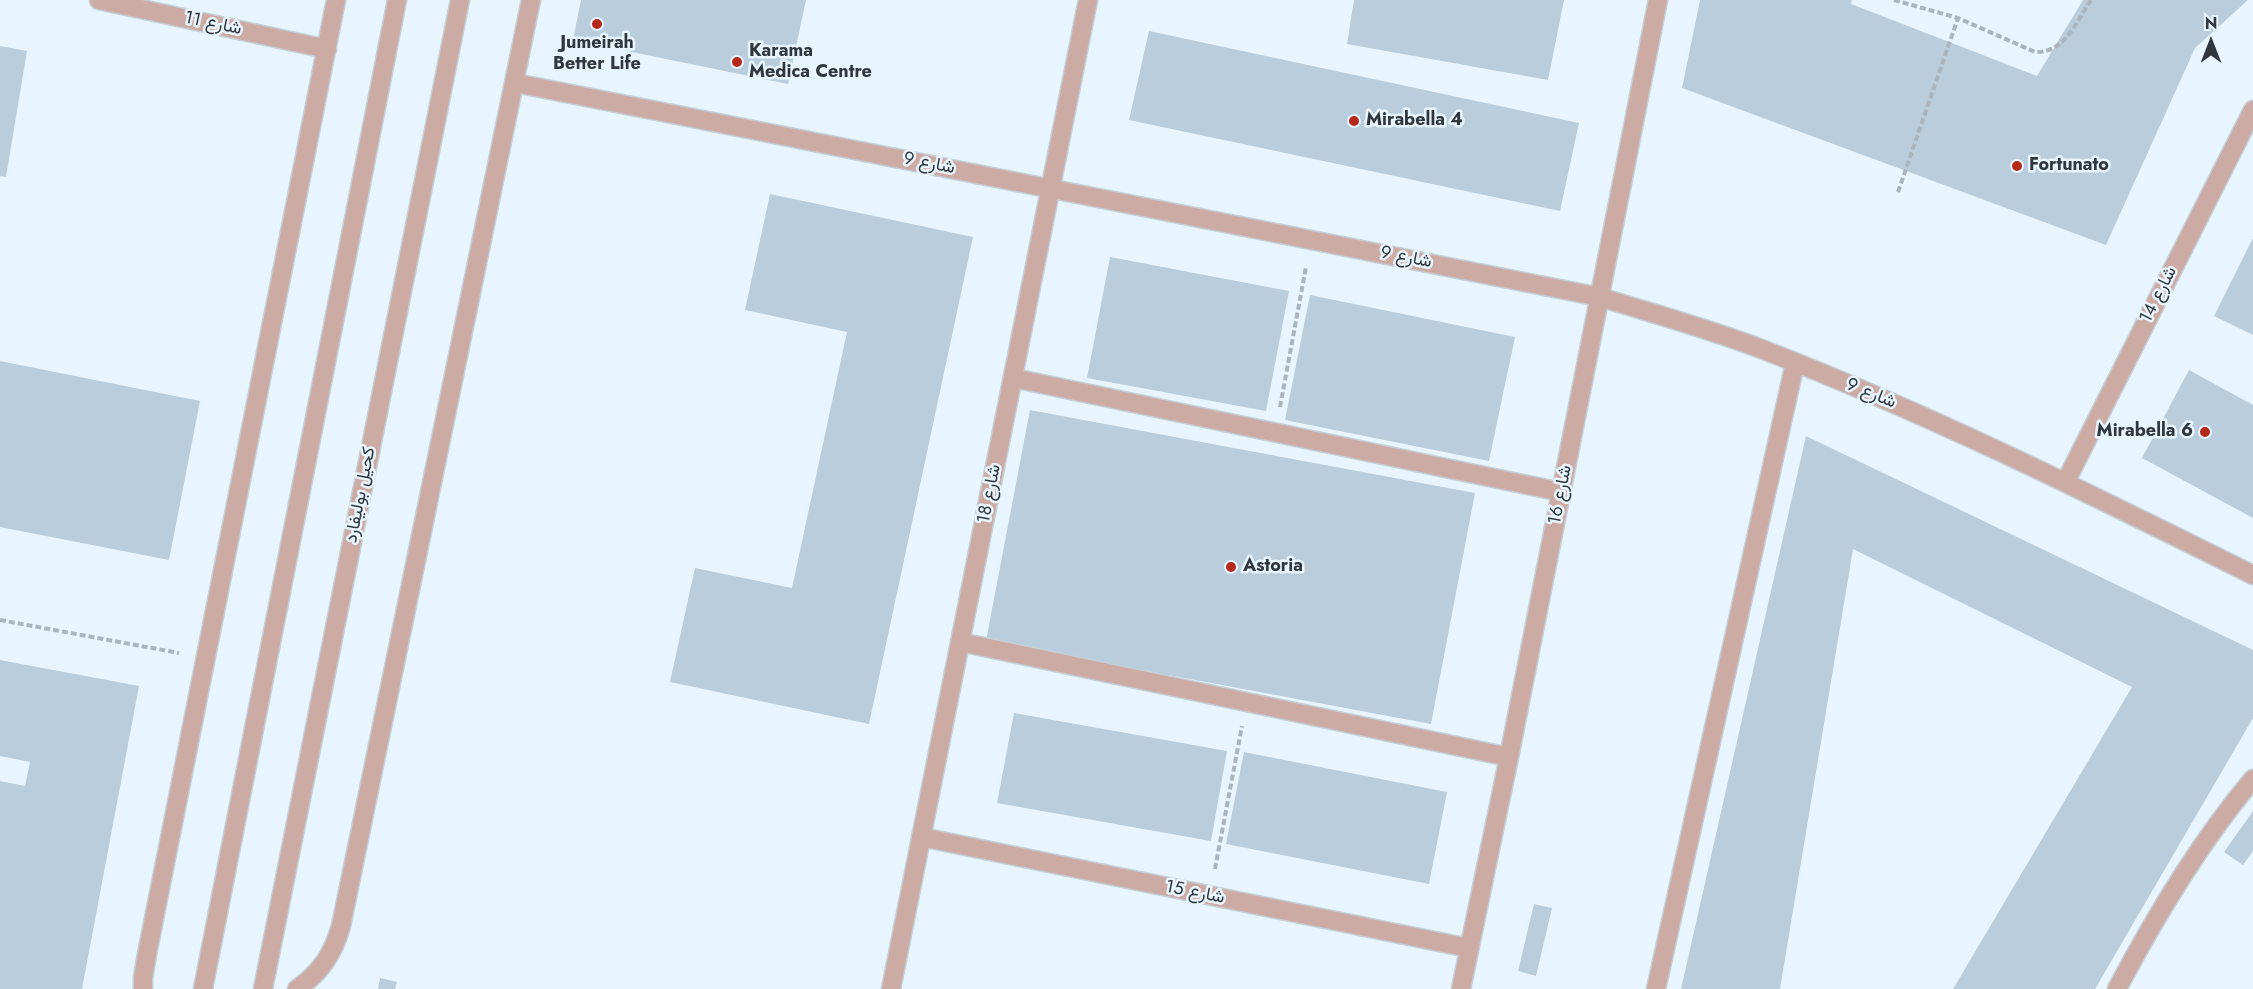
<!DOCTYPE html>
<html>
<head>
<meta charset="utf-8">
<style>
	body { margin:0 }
	#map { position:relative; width:2253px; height:989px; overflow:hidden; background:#e9f5fe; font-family:Jost,sans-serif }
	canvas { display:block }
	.north { position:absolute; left:2181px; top:12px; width:60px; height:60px; -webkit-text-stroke:4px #e9f5fe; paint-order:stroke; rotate:0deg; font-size:16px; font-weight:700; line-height:24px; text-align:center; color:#30373d }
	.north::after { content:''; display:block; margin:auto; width:21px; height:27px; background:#30373d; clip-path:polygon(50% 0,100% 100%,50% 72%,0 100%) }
</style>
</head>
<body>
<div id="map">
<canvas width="2253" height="989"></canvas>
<div class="north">N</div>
</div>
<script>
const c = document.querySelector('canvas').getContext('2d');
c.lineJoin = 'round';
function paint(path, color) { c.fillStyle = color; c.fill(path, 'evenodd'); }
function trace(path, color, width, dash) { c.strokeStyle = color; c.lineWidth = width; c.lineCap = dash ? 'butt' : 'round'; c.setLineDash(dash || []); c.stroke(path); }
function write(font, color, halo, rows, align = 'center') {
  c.font = font + ' Jost,Vazirmatn,sans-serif'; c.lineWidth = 5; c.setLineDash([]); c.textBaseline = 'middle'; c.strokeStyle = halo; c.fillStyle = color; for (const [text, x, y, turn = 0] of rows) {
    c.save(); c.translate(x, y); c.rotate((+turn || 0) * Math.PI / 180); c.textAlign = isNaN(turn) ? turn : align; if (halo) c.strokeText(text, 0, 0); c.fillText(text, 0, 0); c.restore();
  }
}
const building = new Path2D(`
	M581 0H806L788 84 573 40Z
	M1354 0H1564L1548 80 1347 44Z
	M1700 0H1852L1851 4 2037 76 2083 0H2248L2195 48 2106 245 1682 88Z
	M1149 31 1579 123 1560 211 1129 120Z
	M0 46 27 51 6 177 0 176Z
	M770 194 973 237 869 724 670 682 695 568 792 588 847 332 745 310Z
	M2253 238V335L2214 316Z
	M1110 257 1289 291 1266 411 1087 378Z
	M1310 295 1515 337 1489 461 1285 420Z
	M0 361 200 401 169 560 0 527Z
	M2189 370 2253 405V518L2142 458Z
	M1030 410 1475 493 1431 724 986 641Z
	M1806 436 2253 650V718L2095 989H1953L2132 687 1853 549 1780 989H1681Z
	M0 660 139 686 82 989H0V781L25 786 30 762 0 756Z
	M1014 713 1227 751 1211 841 997 803Z
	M1244 752 1447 792 1429 884 1226 844Z
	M2253 811V851L2243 865 2224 852Z
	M1534 904 1552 908 1536 976 1518 971Z
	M380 978 397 982 395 989H378Z`);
const path = new Path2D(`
	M1894 0 1958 18 2035 52C2065 53 2076 22 2091 0
	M1898 192 1958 18
	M1280 407 1306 267
	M0 620 179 653
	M1215 869 1242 726`);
const minor = new Path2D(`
	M99 0 327 49
	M515 83 1600 297C1654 314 1710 329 1764 350 1932 415 2092 495 2253 575
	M1013 378 1561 492
	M2066 481 2253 110
	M960 642 1509 757
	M921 837 1469 948
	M143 989V978L147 954 336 0
	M203 989 397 0
	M263 989 460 0
	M297 989C321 972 333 954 341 926L531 0
	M891 989 1088 0
	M1461 989 1509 757 1658 0
	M1656 989 1795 363
	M2117 989C2156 915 2199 843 2253 779`);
const markers = [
	[597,24,6,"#b6281a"],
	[737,62,6,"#b6281a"],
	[1354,121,6,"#b6281a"],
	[2017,166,6,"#b6281a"],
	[2205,432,6,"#b6281a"],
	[1231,567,6,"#b6281a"]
];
const streetNames = [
	["شارع 11",213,24,12],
	["شارع 9",929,164,11],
	["شارع 9",1406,258,11],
	["شارع 14",2159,295,-63],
	["شارع 9",1871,394,22],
	["شارع 18",990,494,-79],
	["كحيل بوليفارد",361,495,-79],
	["شارع 16",1561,495,-79],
	["شارع 15",1195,893,11]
];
const poiNames = [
	["Jumeirah",597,44,"center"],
	["Better Life",597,65,"center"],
	["Karama",749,52],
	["Medica Centre",749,73],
	["Mirabella 4",1366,121],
	["Fortunato",2029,166],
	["Mirabella 6",2193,432,"right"],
	["Astoria",1243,567]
];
paint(building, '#bacddc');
trace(minor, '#c4cfd7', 21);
trace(path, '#aab4bc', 4, [6, 3]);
trace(minor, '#cdaba5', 18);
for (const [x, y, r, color] of markers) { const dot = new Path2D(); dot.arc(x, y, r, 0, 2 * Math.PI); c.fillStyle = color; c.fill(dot); trace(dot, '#e9f5fe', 2); }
write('18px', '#30373d', '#e9f5fe', streetNames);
write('bold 18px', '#30373d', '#e9f5fe', poiNames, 'left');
</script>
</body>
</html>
